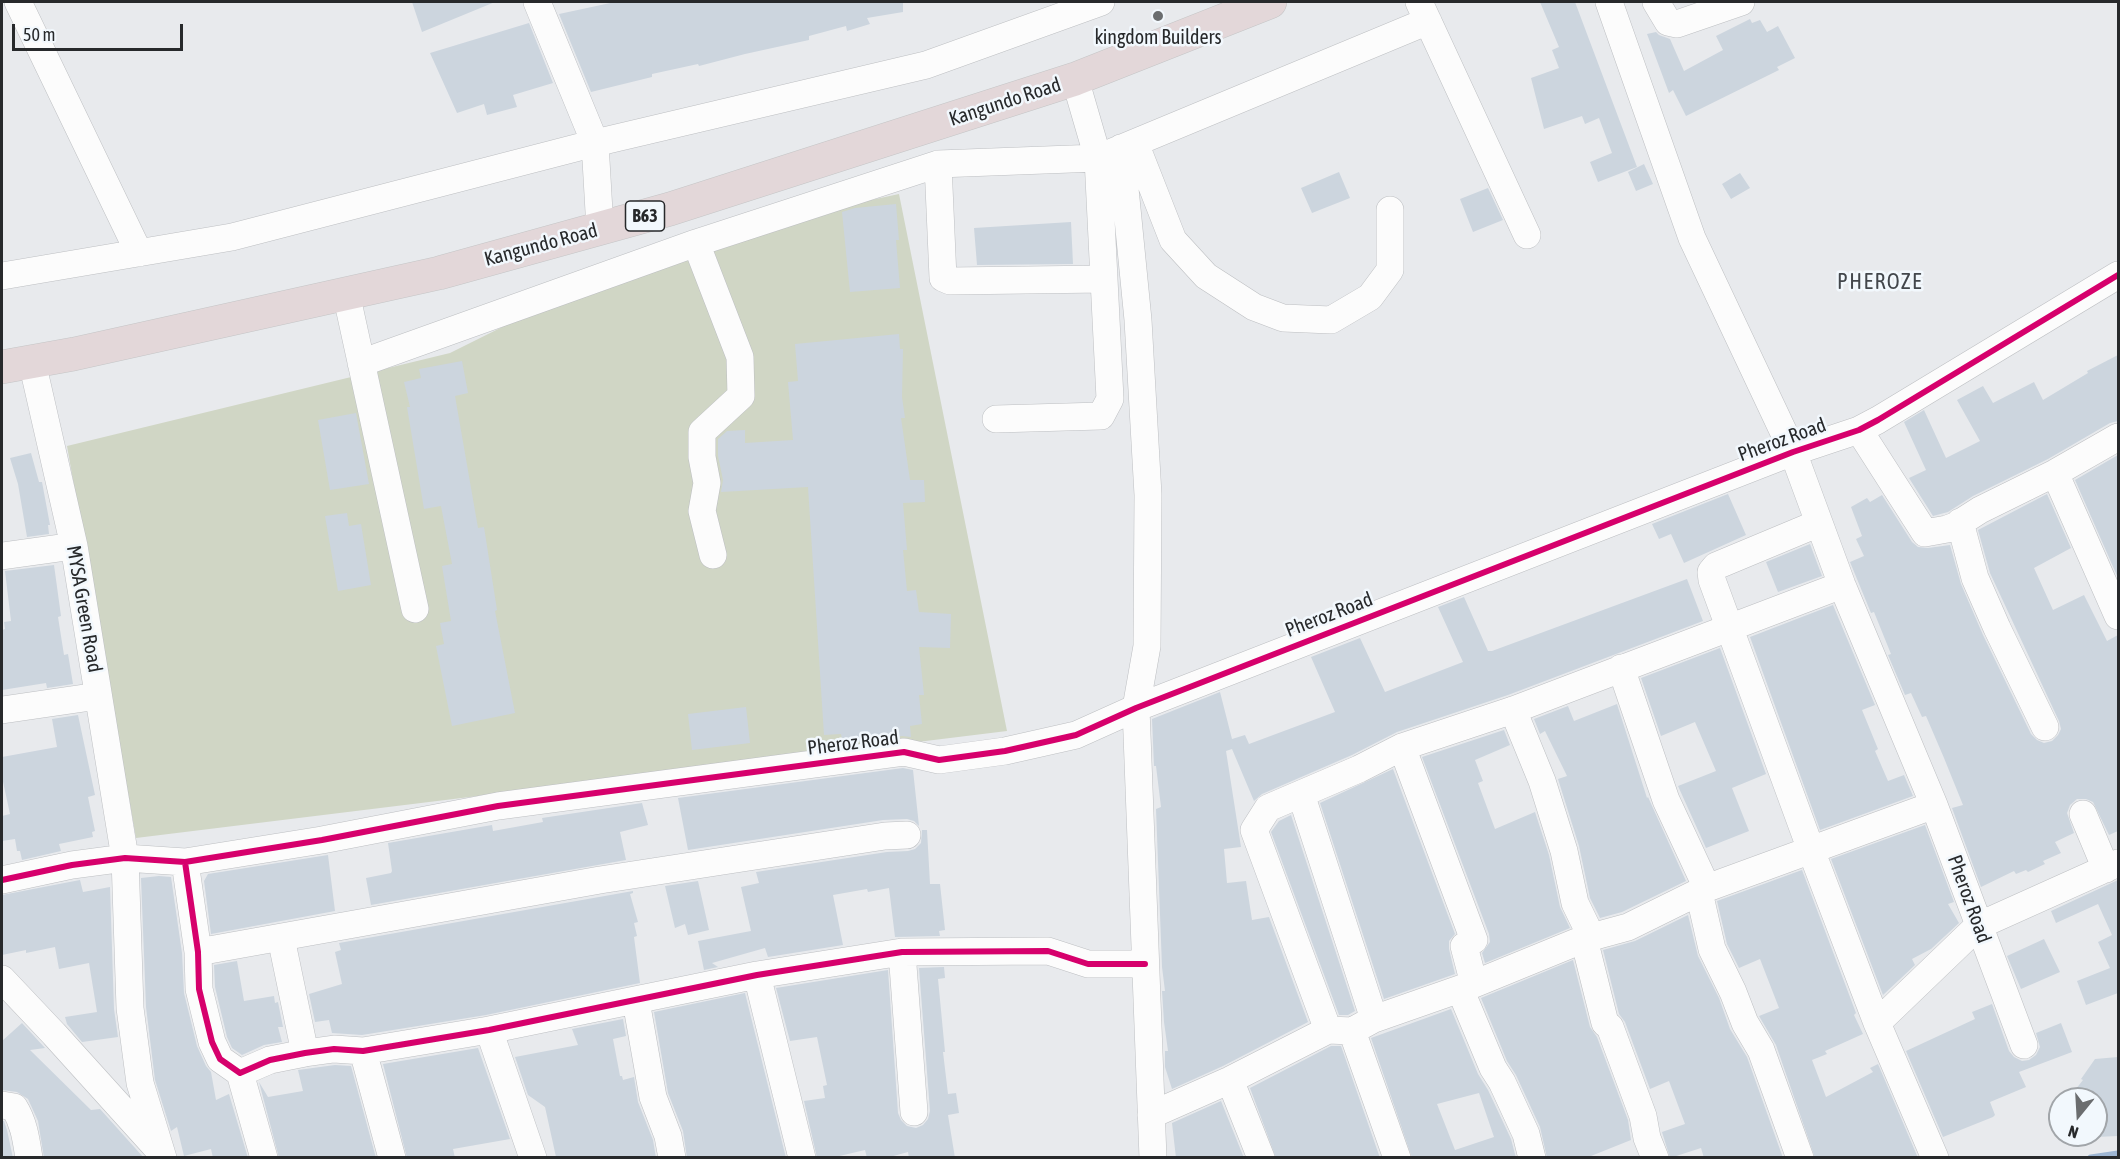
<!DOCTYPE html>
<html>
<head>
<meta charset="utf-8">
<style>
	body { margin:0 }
	#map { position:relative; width:2120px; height:1159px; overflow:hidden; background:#e8eaed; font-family:"Asap Condensed",sans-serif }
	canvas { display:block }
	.frame { position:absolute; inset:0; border:3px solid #27292b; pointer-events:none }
	.north { position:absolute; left:2048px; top:1087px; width:60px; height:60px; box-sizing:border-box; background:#f2f8fd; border:2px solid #a1a5a9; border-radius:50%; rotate:198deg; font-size:16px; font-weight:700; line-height:24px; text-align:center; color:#27292b }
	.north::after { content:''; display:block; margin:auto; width:21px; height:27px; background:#6b6d6f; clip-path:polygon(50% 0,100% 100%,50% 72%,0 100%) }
	.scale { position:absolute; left:12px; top:24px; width:171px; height:27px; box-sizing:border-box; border:3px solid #27292b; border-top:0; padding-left:8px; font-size:18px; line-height:21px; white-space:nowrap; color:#27292b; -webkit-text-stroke:4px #f2f8fd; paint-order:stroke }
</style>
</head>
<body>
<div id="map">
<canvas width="2120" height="1159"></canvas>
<div class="frame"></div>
<div class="north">N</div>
<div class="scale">50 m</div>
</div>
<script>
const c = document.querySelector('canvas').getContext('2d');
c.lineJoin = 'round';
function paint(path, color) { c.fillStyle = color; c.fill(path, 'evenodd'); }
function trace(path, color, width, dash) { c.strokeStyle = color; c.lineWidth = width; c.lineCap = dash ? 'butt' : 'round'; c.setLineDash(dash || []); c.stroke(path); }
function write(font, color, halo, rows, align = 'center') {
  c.font = font + ' "Asap Condensed",sans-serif'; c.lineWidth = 5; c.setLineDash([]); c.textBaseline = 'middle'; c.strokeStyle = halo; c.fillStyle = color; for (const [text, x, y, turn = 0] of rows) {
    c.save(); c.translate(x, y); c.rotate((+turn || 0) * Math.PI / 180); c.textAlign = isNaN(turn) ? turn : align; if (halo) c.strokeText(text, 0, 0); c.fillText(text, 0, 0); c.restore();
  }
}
const green = new Path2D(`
	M899 194 1007 731 136 838 67 446 450 353 671 243Z`);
const stream = new Path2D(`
	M2091 1158 2118 1154`);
const building = new Path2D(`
	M412 2H495L422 32Z
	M615 2H903V12L867 18 870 24 847 31 846 26 809 36V40L745 54 699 66 698 64 652 74V77L591 92 559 14Z
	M1540 2H1575L1637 167 1598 182 1590 162 1612 153 1599 118 1585 124 1582 116 1544 129 1531 78 1559 68 1552 50 1559 47Z
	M1750 19 1752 23 1760 20 1767 32 1778 26 1795 58 1777 67 1779 70 1686 116 1673 90 1669 93 1647 34 1656 32 1659 35 1670 39 1684 71 1723 50 1716 36Z
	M529 23 553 83 513 95 517 107 487 115 484 104 457 113 430 53Z
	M1644 164 1653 184 1636 191 1628 172Z
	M1339 172 1350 198 1312 213 1301 188Z
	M1740 173 1750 188 1731 199 1722 184Z
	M1488 188 1503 220 1473 232 1460 199Z
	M896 204 899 240H896L900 288 850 292 842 212 855 208Z
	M1071 222 1073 264 977 265 974 228Z
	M899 334 900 349H903L902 397 905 418H901L910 480H924L925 502 903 503 907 550H903L907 591 916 590 919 612 951 614 950 648 919 647 924 695H919L922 724 910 726 911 737 902 736 843 744 841 734 824 735 808 487 721 492 723 480 718 456V439L727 431 745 430V443L793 440 788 382 798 381 795 344Z
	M2118 355V421L2110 423 2048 459 1973 496 1948 512 1933 516 1909 478 1926 470 1904 422 1924 410 1946 458 1980 441 1957 400 1983 386 1993 403 2034 382 2043 400 2088 373 2087 371Z
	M462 361 468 393 455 396 478 528 484 527 497 610 495 611 515 713 452 726 436 646 444 644 440 623 451 621 442 566 452 564 441 506 424 509 407 407H410L404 382 421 378 419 369Z
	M356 413 369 484 330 490 318 420Z
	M31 453 39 482H42L50 525H48L49 534 27 537 18 484 10 458Z
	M2118 455V578L2075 480Z
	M1728 494 1746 535 1684 563 1671 534 1659 539 1652 524Z
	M2047 494 2071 548 2034 568 2053 610 2084 595 2107 641 2118 635V831L2109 835 2093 802 2086 799H2077L2070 805 2067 813 2074 833 2055 842 2061 853 2043 861 2045 864 2028 872 2026 870 2016 874 2014 871 1981 887 1952 808 1963 805 1944 758 1926 716 1922 717 1911 693 1905 695 1888 655 1891 654 1874 612 1871 613 1850 562 1864 556 1856 539 1862 536 1851 507 1867 498 1870 502 1882 495 1912 542 1918 547 1928 548 1950 545 1961 584 1983 635 2031 734 2037 740 2044 743 2052 741 2058 735 2061 729 2059 721 1990 573 1978 530Z
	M347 513 349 526 361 524 371 585 338 591 325 516Z
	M1810 544 1822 576 1778 592 1766 562Z
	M54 565 61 616 58 617 64 655 68 654 73 684 47 688 46 683 2 690V630L5 629 4 622 11 621 5 571Z
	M1687 579 1703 621 1508 695 1397 732 1352 755 1262 794 1254 801 1232 749 1226 751 1241 847 1224 849 1227 883 1246 881 1252 920 1269 917 1308 1022 1223 1066 1172 1089 1165 1067V1051H1168L1164 1022 1162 991H1165L1162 967 1156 809 1161 807 1156 766H1154L1152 719 1220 692 1232 739 1245 735 1249 744 1335 712 1311 657 1360 638 1385 692 1463 662 1438 607 1464 597 1488 651H1492Z
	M1833 605 1875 705 1862 710 1878 749 1875 751 1888 781 1904 775 1913 796 1820 830 1750 637Z
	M1720 648 1766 774 1732 788 1749 831 1706 848 1678 786 1716 771 1695 722 1661 736 1641 678Z
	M1617 704 1647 798 1648 797 1686 881 1622 912 1600 918 1590 898 1579 846 1558 779 1567 776 1545 731 1540 734 1534 719 1568 706 1574 721Z
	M746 707 750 743 692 750 688 714Z
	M78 715 95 795 88 797 95 831 92 832 93 837 59 844 61 851 22 860 20 851H17L15 839 2 841V816L10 814 2 777V757L57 747 52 719Z
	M1504 730 1510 745 1475 760 1483 781 1478 783 1495 829 1535 812 1549 855 1560 907 1570 928 1485 963 1482 953 1490 942 1489 934 1422 757Z
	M903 768 913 770 919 826 914 821 907 819 883 820 688 850 678 798Z
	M1393 769 1455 934 1449 941V949L1455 974 1384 999 1320 803Z
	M642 803 648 825 620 832 626 860 371 905 366 878 391 873 392 871 388 843 492 825 493 831 543 822 542 818Z
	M1291 815 1355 1011 1348 1015H1339L1271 832 1279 821Z
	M1925 825 1954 902 1948 904 1959 923 1931 949 1912 959 1915 965 1883 995 1831 859Z
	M922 830H927L930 884H940L945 930 939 931 940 936 895 937 889 888 868 892 867 889 833 895 843 945 768 957 765 948 712 963 718 967 704 970 698 941 751 931 741 887 759 883 756 872 887 852 908 851 915 849 921 843Z
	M328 855 335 911 211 934 204 881 208 874Z
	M1802 870 1856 1013 1854 1015 1863 1034 1825 1051 1827 1054 1812 1060 1826 1097 1873 1072 1870 1068 1878 1064 1918 1158H1815L1776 1045 1759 1016 1779 1008 1760 959 1739 968 1727 944 1717 901Z
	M159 876 171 877 182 953 184 993 197 1046 206 1066 211 1072 216 1100 229 1094 248 1158H213L211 1149 184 1156 177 1127 171 1131 155 1080 146 1007 141 878Z
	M80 880 83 892 110 887 114 1009 118 1037 82 1042 67 1024 65 1017 97 1012 89 963 59 969 55 947 26 953V950L2 955V895Z
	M2118 880V993L2086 1005 2077 981 2110 968 2098 942 2112 935 2098 904 2056 923 2051 911Z
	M698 881 709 930 688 935 685 924 675 928 665 886Z
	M633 891V893L630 894 638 922 634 923 637 936 634 937 640 983 486 1015 362 1035 332 1033 329 1020 315 1022 309 994 342 984 335 952 341 950 339 943Z
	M1688 915 1698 956 1719 998 1730 1029 1747 1057 1783 1158H1704L1701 1148 1670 1158 1662 1132 1685 1124 1669 1081 1650 1089 1625 1022 1619 1014 1603 950 1635 941Z
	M2044 939 2060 972 2021 989 2007 956Z
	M1573 960 1590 1027 1597 1037 1628 1120 1631 1140 1586 1158H1547L1540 1127 1516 1075 1507 1061 1481 998Z
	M237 961 244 1001 274 996 275 1003 278 1002 283 1027H278L282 1042 264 1045 242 1055 232 1048 227 1037 215 987 214 965Z
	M944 967 945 978 938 979 945 1052H943L948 1094 956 1093 959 1113 948 1115 955 1158H909L908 1152 886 1158H867L865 1150 831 1158H817L804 1101 825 1098 823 1086 827 1085 817 1037 790 1041 776 988 888 970 898 1113 901 1120 907 1126 916 1128 923 1125 928 1119 930 1111 919 968Z
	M745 993 786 1158H687L683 1131 668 1093 654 1012Z
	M1992 1004 2009 1051 2014 1057 2022 1061 2029 1060 2036 1055 2040 1047 2036 1033 2061 1023 2072 1052 2019 1072 2026 1087 1990 1102 1995 1115 1993 1117 1943 1137 1906 1051 1975 1019 1972 1012Z
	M1451 1009 1478 1074 1488 1090 1511 1139 1516 1158H1412L1371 1038ZM1479 1093 1494 1137 1455 1150 1437 1104Z
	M623 1019 626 1036 613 1039 620 1076H622L623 1080 634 1077 638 1102 653 1140 656 1158 556 1157 545 1107 528 1095 515 1057 578 1045 572 1029Z
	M22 1023 45 1048 30 1050 91 1110 100 1109 144 1158H44L38 1121 28 1099 17 1092 2 1090V1041Z
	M1331 1046H1341L1380 1158H1276L1250 1088Z
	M478 1048 510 1139 453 1149 455 1158H407L383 1064Z
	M2118 1057V1136L2096 1137V1099H2068L2083 1080 2081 1079 2095 1059Z
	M335 1065 351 1066 376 1158H279L259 1082 268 1097 303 1091 298 1070Z
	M1221 1101 1244 1158H1176L1172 1123Z
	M2 1121H4L7 1130 13 1158H2Z`);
const minor = new Path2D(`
	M18 2 139 253
	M537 2 595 143 600 229
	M1419 2 1527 235
	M1609 2 1692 238 1793 452 1842 585 1934 805 2024 1045
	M1656 2 1668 22 1677 24 1741 2
	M1135 143 1173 240 1206 276 1254 307 1283 318 1331 320 1370 297 1390 270V210
	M1121 148 1138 320 1148 495 1147 646 1136 708 1153 1158
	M938 164 943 278 950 281 1104 279 1098 158 1075 79
	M696 243 740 357 741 396 702 432V457L707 483 702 511 713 555
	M2 276 232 237 595 143 926 65 1101 2
	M346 293 415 609
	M32 362 74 546 125 858 130 1008 140 1083 163 1158
	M361 363 696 243 938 164 1098 158 1428 21
	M996 419 1101 416 1110 399 1104 279
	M1859 430 1925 533 1947 529 1955 526 1980 510 2055 473 2118 437
	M2055 473 2118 616
	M1960 522 1975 578 1997 628 2045 727
	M1819 523 1716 566 1711 572 1712 580 1811 850 1877 1023 1935 1158
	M2 556 74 546
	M1621 668 1666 800 1707 888
	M2 710 98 696
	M1513 710 1542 781 1564 851 1575 903 1592 938
	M1402 747 1474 940 1464 946 1474 984
	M1301 794 1374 1019
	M2083 814 2106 869
	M185 862 198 952 199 989 212 1042 220 1059 240 1073 270 1060 305 1053 334 1049 363 1051 489 1030 757 975 902 952 1048 951 1088 964H1145
	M2 880 72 865 125 858 185 862 322 840 498 806 904 752 939 760 1005 751 1076 735 1136 708 1793 452 1859 430 1878 420 2118 275
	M1699 892 1712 949 1733 992 1745 1023 1761 1050 1800 1158
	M281 938 305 1053
	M1584 939 1605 1023 1610 1027 1643 1116 1647 1138 1655 1158
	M198 952 600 880 885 836 907 835
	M902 952 914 1112
	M757 975 802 1158
	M2 979 54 1034 157 1148
	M1460 989 1493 1068 1502 1082 1526 1134 1532 1158
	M636 1001 653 1097 668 1136 672 1158
	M1877 1023 1978 926 2118 863
	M489 1030 533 1158
	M1328 1030 1254 830 1268 808 1359 769 1402 747 1513 710 1842 585
	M1352 1031 1397 1158
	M363 1051 392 1158
	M240 1073 264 1158
	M1230 1080 1261 1158
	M2 1105 14 1107C24 1123 26 1139 29 1158
	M1151 1115 1230 1080 1328 1030 1352 1031 1374 1019 1474 984 1584 939 1628 927 1707 888 1934 805`);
const highway = new Path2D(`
	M2 367 74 354 439 273 670 209 1075 79 1270 2`);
const cycleway = new Path2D(`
	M185 862 198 952 199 989 212 1042 220 1059 240 1073 270 1060 305 1053 334 1049 363 1051 489 1030 757 975 902 952 1048 951 1088 964H1145
	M2 880 72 865 125 858 185 862 322 840 498 806 904 752 939 760 1005 751 1076 735 1136 708 1793 452 1859 430 1878 420 2118 275`);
const markers = [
	[1158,16,6,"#6b6d6f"]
];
const shields = [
	[645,216,39]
];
const shieldNames = [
	["B63",645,216]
];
const poiNames = [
	["kingdom Builders",1158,38]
];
const streetNames = [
	["Kangundo Road",1005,102,-18],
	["Kangundo Road",541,245,-15],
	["Pheroz Road",1782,440,-20],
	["MYSA Green Road",84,609,80],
	["Pheroz Road",1329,615,-21],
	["Pheroz Road",853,743,-7],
	["Pheroz Road",1969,899,70]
];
const quarterNames = [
	["PHEROZE",1880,282]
];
paint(green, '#d0d6c5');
trace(stream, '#9eb6d3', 7);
paint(building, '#ccd5de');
trace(minor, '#bdbfc2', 28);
trace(highway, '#c4c5c6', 34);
trace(minor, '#fcfcfc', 27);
trace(highway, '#e3d7d9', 33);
trace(cycleway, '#d6006c', 6);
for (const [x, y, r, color] of markers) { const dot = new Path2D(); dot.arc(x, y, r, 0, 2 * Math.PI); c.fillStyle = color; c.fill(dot); trace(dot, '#f2f8fd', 2); }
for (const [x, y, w] of shields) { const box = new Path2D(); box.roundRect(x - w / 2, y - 15, w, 30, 4.5); c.fillStyle = '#f2f8fd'; c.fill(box); trace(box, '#27292b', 1.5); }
write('bold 18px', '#27292b', null, shieldNames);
write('20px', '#27292b', '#f2f8fd', poiNames);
write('20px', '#27292b', '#f2f8fd', streetNames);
c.letterSpacing = '1.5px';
write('22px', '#43474c', '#f2f8fd', quarterNames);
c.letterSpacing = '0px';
</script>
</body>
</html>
